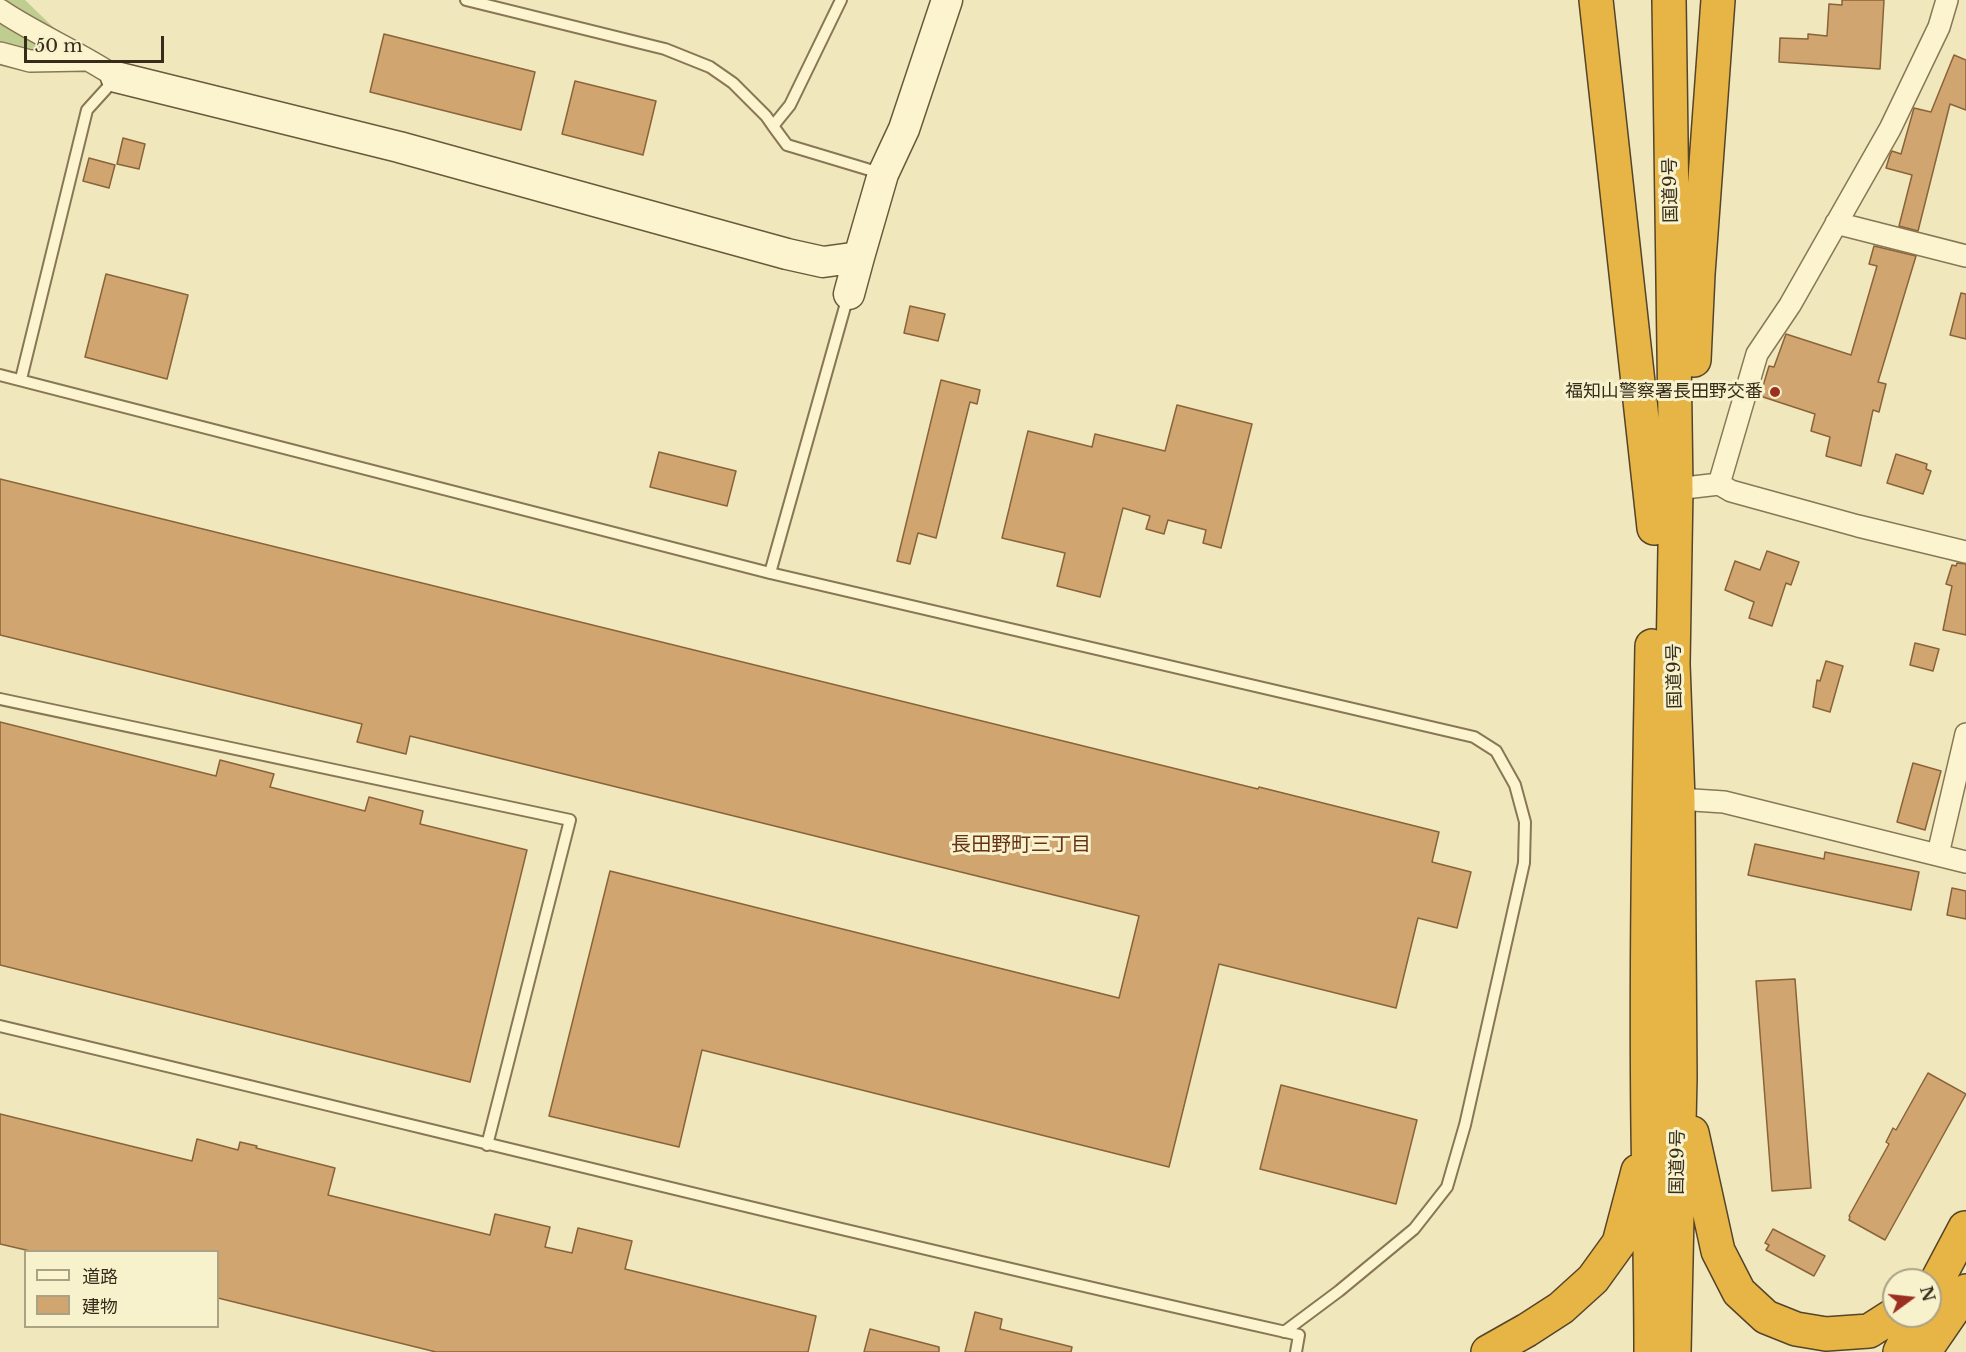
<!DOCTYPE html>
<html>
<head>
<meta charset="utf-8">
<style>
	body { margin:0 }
	#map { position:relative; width:1966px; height:1352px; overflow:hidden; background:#f0e8bc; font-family:"Libre Baskerville","Noto Sans JP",serif }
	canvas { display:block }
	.legend { position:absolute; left:24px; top:1250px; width:195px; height:78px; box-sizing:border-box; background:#f7f1cc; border:2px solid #aaa285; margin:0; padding:8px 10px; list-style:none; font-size:18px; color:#372c1a }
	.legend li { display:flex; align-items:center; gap:12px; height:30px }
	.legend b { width:30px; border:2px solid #aaa285 }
	.north { position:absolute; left:1882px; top:1268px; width:60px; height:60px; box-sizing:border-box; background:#f7f1cc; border:2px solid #aaa285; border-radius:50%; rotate:75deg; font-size:16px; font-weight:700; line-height:24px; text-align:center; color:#372c1a }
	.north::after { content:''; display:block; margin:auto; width:21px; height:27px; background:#9b3021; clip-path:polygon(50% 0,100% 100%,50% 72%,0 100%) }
	.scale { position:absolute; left:24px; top:36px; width:140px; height:27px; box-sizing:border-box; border:3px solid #372c1a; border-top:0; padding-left:8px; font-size:18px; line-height:21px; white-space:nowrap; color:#372c1a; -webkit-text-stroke:4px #f7f1cc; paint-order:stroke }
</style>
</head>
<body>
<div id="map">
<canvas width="1966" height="1352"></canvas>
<ul class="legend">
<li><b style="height:8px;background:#fbf4cf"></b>道路</li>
<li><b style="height:16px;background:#d1a56f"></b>建物</li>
</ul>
<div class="north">N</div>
<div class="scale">50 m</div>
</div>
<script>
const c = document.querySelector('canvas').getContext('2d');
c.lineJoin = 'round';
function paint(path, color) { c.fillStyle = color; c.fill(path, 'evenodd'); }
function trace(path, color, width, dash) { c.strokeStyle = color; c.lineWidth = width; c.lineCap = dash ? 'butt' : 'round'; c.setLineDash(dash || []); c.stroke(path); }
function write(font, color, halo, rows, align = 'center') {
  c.font = font + ' "Libre Baskerville","Noto Sans JP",serif'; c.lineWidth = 6; c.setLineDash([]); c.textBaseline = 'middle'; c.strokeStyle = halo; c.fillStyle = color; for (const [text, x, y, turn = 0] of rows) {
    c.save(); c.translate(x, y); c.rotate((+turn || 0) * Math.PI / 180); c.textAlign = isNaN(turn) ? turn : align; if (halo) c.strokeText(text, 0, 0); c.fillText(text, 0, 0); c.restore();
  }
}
const green = new Path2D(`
	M0 0H25L53 27V35Z
	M0 15 52 45 48 51 26 53 0 46Z`);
const building = new Path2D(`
	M1842 0H1884L1880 69 1779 62 1780 38 1808 39V34L1827 36 1829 4 1842 5Z
	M384 34 535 72 521 130 370 92Z
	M1954 55 1966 60V110L1950 104 1918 231 1899 226 1912 175 1886 168 1890 155 1892 151 1901 154 1914 108 1931 112Z
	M575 81 656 101 643 155 562 134Z
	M123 138 145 144 139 169 117 164Z
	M89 158 115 165 109 188 83 181Z
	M1874 246 1916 256 1878 382 1886 384 1879 412 1873 410 1861 466 1826 456 1830 437 1811 431 1815 414 1760 396 1769 366 1774 367 1786 334 1851 355 1877 266 1869 264Z
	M106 274 188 295 167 379 85 357Z
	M1961 293 1966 294V339L1950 335Z
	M910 306 945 314 938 341 904 333Z
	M941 380 980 390 977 404 970 402 936 538 918 533 910 564 897 561Z
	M1177 405 1252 424 1221 548 1203 543 1206 530 1168 520 1164 534 1146 529 1150 516 1123 508 1100 597 1057 586 1065 553 1002 538 1028 431 1092 447 1095 434 1165 451Z
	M659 452 736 471 727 506 650 487Z
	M1896 454 1927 464 1926 469 1931 471 1923 494 1887 483Z
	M0 479 1258 789 1259 787 1439 832 1432 862 1471 872 1457 928 1418 918 1396 1008 1219 964 1169 1167 702 1050 679 1147 549 1116 610 871 1119 998 1139 916 410 736 406 754 357 742 362 724 0 635Z
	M1767 551 1799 562 1791 585 1786 583 1772 626 1749 618 1754 602 1725 590 1735 561 1760 570Z
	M1957 563 1966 564V635L1943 630 1952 586 1946 584 1952 565 1956 566Z
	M1915 643 1939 649 1933 671 1910 665Z
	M1826 661 1843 666 1830 712 1813 707 1817 680 1820 681Z
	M0 722 216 776 220 760 274 774 270 787 365 811 369 797 423 811 420 824 527 850 470 1082 0 965Z
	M1913 763 1941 771 1925 830 1897 822Z
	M1755 844 1824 859 1825 852 1919 872 1911 910 1748 875Z
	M1952 888 1966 891V919L1947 915Z
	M1795 979 1811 1188 1772 1191 1756 981Z
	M1928 1073 1966 1094 1885 1240 1849 1220 1850 1217 1849 1216 1889 1144 1886 1142 1893 1128 1896 1130Z
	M1281 1085 1417 1120 1396 1204 1260 1169Z
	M0 1114 192 1161 197 1139 238 1150 240 1142 257 1146 256 1148 335 1168 328 1195 490 1235 495 1214 550 1227 545 1247 572 1253 578 1228 632 1241 625 1269 816 1316 808 1352H436L218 1298V1251H30L0 1244Z
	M1773 1229 1825 1256 1814 1276 1766 1250 1769 1245 1765 1243Z
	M975 1312 1002 1319 1000 1329 1072 1347 1071 1352H965Z
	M870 1329 939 1347V1352H864Z`);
const lane = new Path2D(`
	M466 0 665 49 710 67 733 83 766 116 773 126 790 105 841 0
	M773 126 787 145 880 173
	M0 375 770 573 1474 737 1496 751 1515 785 1525 822 1524 863 1465 1125 1447 1187 1414 1229 1339 1291 1284 1332
	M21 379 87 110 116 78
	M770 573 848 296
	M0 699 570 820 487 1145
	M0 1026C433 1129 865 1238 1299 1335L1296 1352`);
const street = new Path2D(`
	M0 10C37 35 79 52 116 77
	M0 53 30 61 85 60
	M1836 223 1966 256
	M1719 484 1757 354 1790 305 1890 129 1939 27 1947 0
	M1676 489 1719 484 1731 491 1858 526 1966 552
	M1678 799 1724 802 1966 862
	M1938 854 1966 734`);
const secondary = new Path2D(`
	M116 77 399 147 787 254 823 262 859 257 883 174 904 129 947 0
	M849 294 859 257`);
const highway = new Path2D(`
	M1596 0 1654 528
	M1669 0 1676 489 1673 664 1678 799 1680 1078 1674 1352
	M1694 360 1698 274 1718 0
	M1692 1133 1718 1251 1739 1292 1766 1317 1796 1329 1826 1334 1869 1331 1894 1315
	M1930 1294 1965 1228
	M1488 1352 1527 1330 1561 1308 1593 1279 1619 1243 1638 1171
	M1651 1352C1651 1278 1649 1203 1648 1129 1646 968 1649 807 1652 646
	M1900 1352 1918 1316
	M1924 1352 1966 1291`);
const markers = [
	[1775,392,6,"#9b3021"]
];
const streetNames = [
	["国道9号",1671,190,-91],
	["国道9号",1675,676,-91],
	["国道9号",1678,1162,-89]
];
const poiNames = [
	["福知山警察署長田野交番",1763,392]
];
const neighbourhoodNames = [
	["長田野町三丁目",1021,845]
];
paint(green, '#bfce90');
paint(building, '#d1a56f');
trace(building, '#896339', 1.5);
trace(lane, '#887754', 14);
trace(street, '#887754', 24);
trace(secondary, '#6a5838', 33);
trace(highway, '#55442a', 36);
trace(lane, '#fbf4cf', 10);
trace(street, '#fbf4cf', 21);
trace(secondary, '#fbf4cf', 30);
trace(highway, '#e7b545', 33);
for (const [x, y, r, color] of markers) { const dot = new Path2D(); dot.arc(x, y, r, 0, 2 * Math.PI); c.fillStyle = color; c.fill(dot); trace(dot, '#f7f1cc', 2); }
write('18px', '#372c1a', '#f7f1cc', streetNames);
write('18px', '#372c1a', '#f7f1cc', poiNames, 'right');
write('20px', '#663217', '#f7f1cc', neighbourhoodNames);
</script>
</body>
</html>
